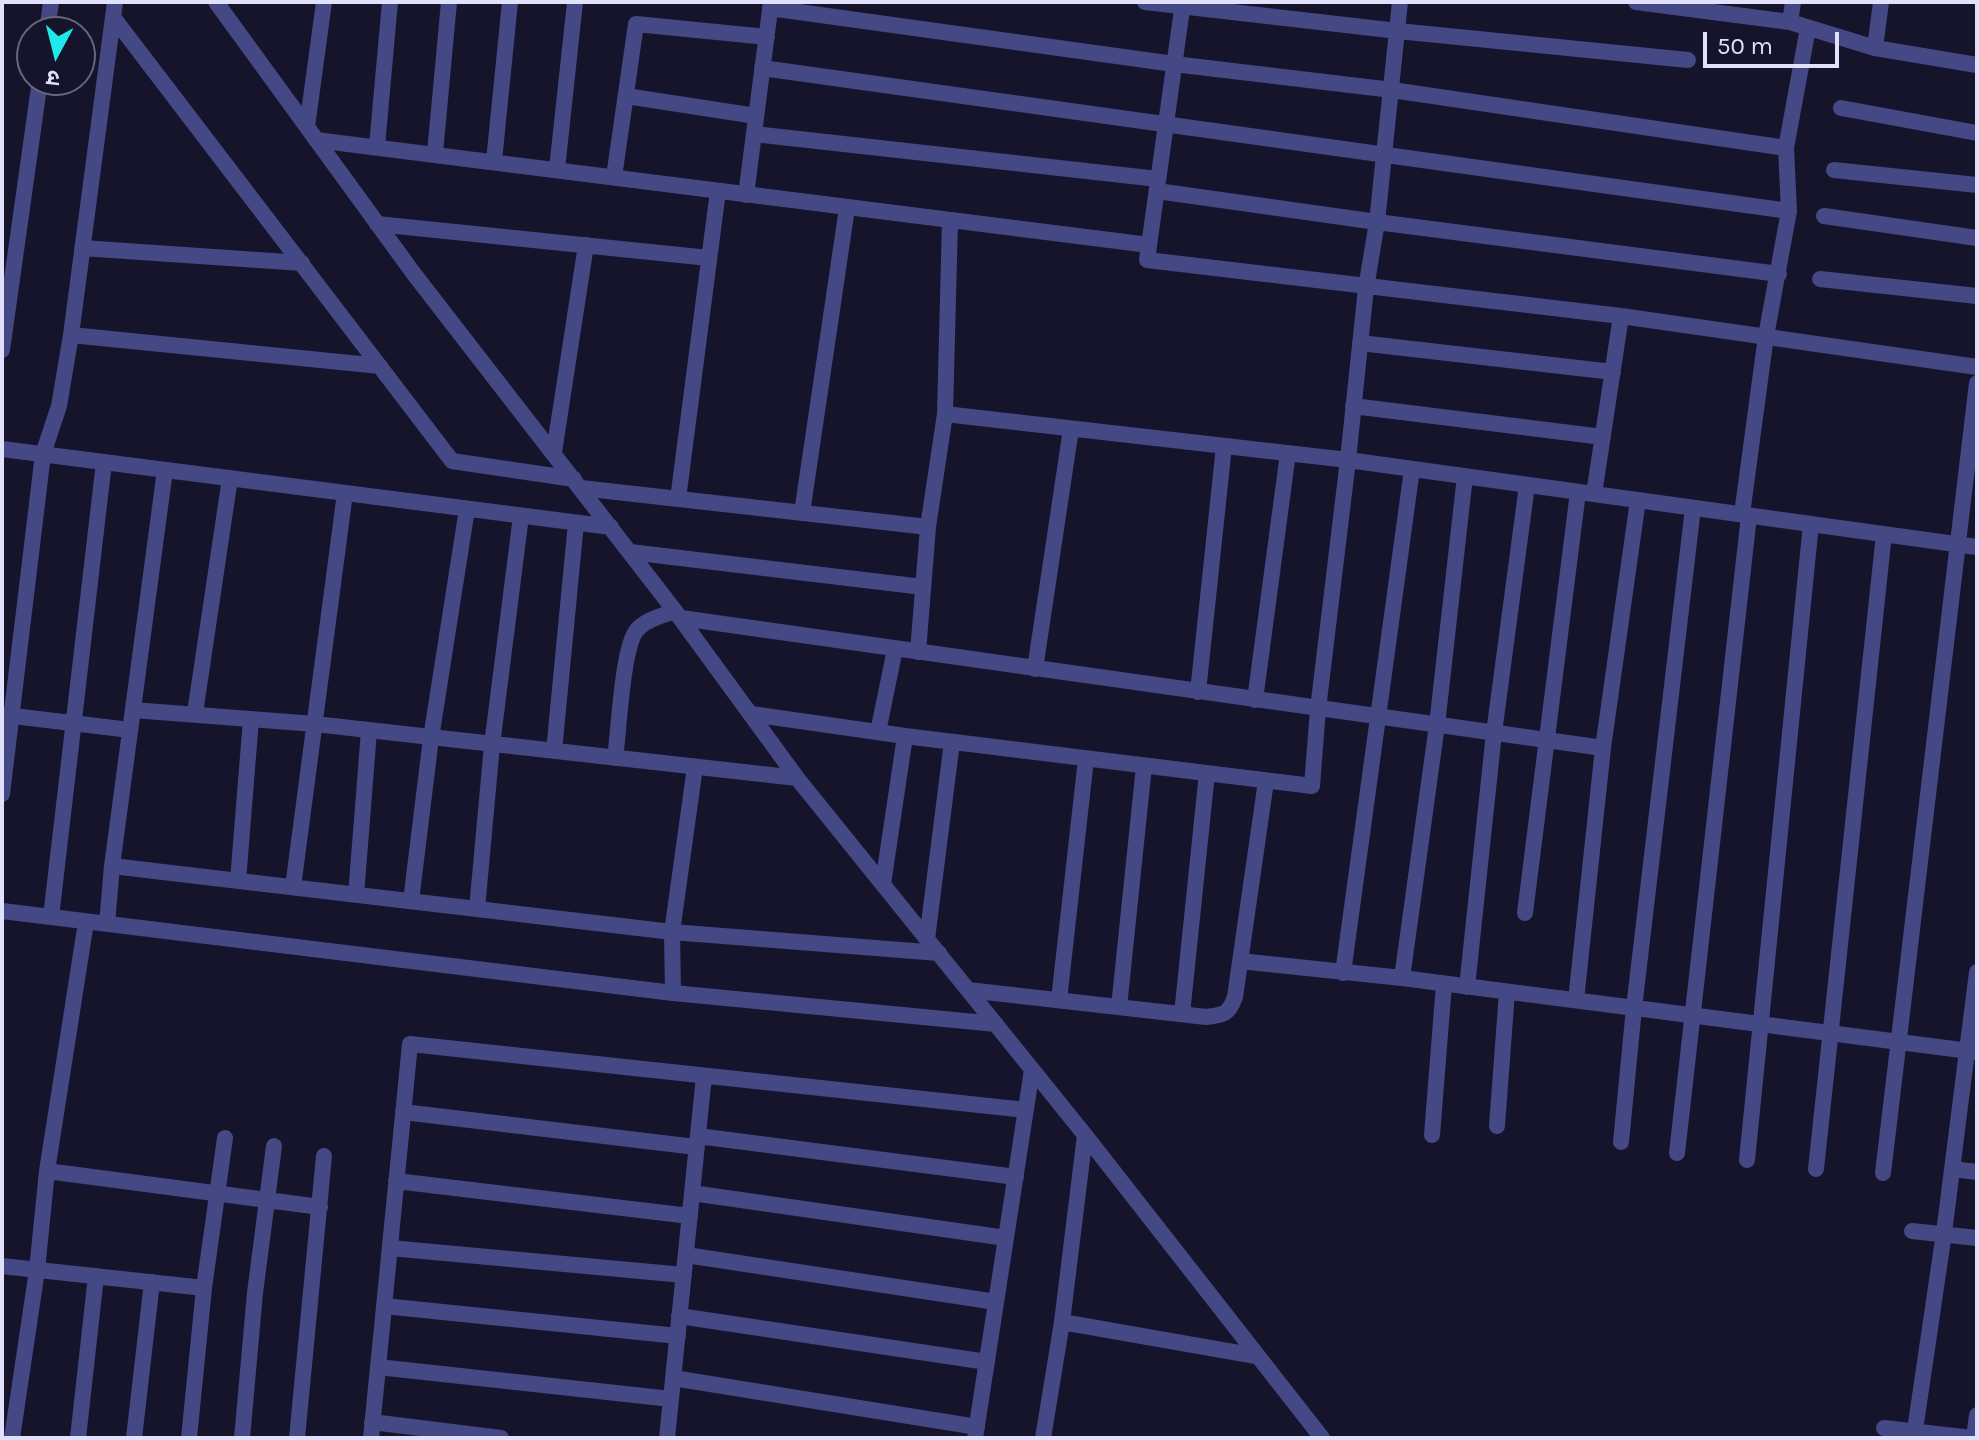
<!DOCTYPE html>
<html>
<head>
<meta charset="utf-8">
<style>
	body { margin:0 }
	#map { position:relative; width:1979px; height:1440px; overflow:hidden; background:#16142b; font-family:Karla,"Noto Sans Devanagari",sans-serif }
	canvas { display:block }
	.frame { position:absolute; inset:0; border:4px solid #e1e1fc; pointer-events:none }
	.north { position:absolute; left:16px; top:16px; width:80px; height:80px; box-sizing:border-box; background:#16142b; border:2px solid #67667f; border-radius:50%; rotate:187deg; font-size:22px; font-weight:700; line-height:32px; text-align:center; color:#e1e1fc }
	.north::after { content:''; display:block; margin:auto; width:28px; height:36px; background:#1eeaea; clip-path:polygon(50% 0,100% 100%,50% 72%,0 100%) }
	.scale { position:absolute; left:1703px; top:32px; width:136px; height:36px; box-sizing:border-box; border:4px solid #e1e1fc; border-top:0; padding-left:10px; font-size:24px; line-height:28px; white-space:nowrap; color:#e1e1fc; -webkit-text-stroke:6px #16142b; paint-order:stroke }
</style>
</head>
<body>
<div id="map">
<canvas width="1979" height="1440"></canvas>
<div class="frame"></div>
<div class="north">उ</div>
<div class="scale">50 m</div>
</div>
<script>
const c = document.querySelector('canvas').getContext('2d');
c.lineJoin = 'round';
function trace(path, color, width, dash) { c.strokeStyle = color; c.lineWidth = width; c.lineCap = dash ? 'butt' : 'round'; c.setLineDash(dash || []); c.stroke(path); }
const minor = new Path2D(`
	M115 2 71 335 380 366
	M216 2 414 274 675 611 797 778 1085 1135 1322 1438
	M1145 2 1398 31 1688 60
	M1183 2 1147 260 1621 316 1977 367
	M1636 2 1790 22 1875 48
	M1881 2 1875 48 1977 65
	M770 8 1174 64 1392 90 1786 148
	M113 17 452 461 574 479
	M1790 22 1793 2
	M47 32 51 2
	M762 68C1105 118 1447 163 1789 211
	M626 96 756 116
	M1841 108 1977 133
	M307 127 324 2
	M754 134 1158 179
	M316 140 1149 245
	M377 146 390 2
	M435 153 449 2
	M494 161 510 2
	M557 169 575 2
	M1834 170 1977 185
	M614 177 636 24 767 37
	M1157 191 1377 222 1779 274
	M746 195 771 2
	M1824 216 1977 238
	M377 224 709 258
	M82 248 302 263
	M1820 279 1977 296
	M1360 343 1613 372
	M2 350 40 80
	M1353 406 1603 437
	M945 414 1348 460 1977 547
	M2 449 611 527
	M554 452 586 245
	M581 488 928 527
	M1594 494 1621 316
	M678 499 718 191
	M802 513 847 208
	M1742 514 1766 336 1789 211 1786 148 1808 28
	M630 552 923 587
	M681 618 1603 748
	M918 652 928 527 945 414 950 221
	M1035 669 1071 429
	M1198 692 1224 446
	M1255 700 1288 453
	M133 710 315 724 797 778
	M195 713 230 478
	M751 714 905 736 1312 786 1318 709 1348 460 1366 288 1377 222 1400 2
	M5 715 130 730
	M878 732 895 649
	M554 751 576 523
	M615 758C619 731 622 651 636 631 644 620 662 616 675 611
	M2 794 43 454 59 406 71 335
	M112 866 672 932 939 953
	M238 881 251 719
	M883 884 905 736
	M293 887 345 493
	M356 895 369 731
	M411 901 431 738 467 509
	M477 909 492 745 521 516
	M2 911 673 993 996 1024
	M1525 913 1578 492
	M51 917 104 462
	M107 924 112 866 165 470
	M927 939 952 742
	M1240 961 1402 978 1977 1052
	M1343 973 1412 469
	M1402 978 1437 725 1465 476
	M1467 987 1494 733 1527 485
	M968 990 1206 1017C1224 1015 1229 1014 1235 997L1266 781
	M673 993 672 932 695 767
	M1059 1000 1086 759
	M1576 1000 1603 748 1638 500
	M1119 1007 1144 766
	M1182 1014 1207 773
	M403 1112 696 1147
	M1497 1126 1507 992
	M1432 1135 1444 984
	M698 1136 1016 1177
	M1621 1142 1634 1008 1693 508
	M1677 1153 1749 516
	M1747 1160 1811 524
	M1816 1169 1884 534
	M1952 1169 1977 1172
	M47 1171 320 1207
	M1883 1173 1977 383
	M396 1181 690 1216
	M692 1193 1006 1238
	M1912 1231 1977 1238
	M390 1248 684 1275
	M686 1255 996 1302
	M2 1266 204 1288
	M384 1306 678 1336
	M679 1316 987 1362
	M1062 1322 1256 1356
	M378 1367 671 1399
	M673 1378 977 1427
	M372 1422 501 1438
	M1884 1428 1972 1438
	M1915 1430 1944 1233 1977 972
	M12 1438 37 1270 47 1171 86 922
	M78 1438 96 1276
	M134 1438 152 1282
	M189 1438 204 1288 225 1138
	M242 1438 255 1293 274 1146
	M297 1438 324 1156
	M371 1438 410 1044 1026 1110
	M667 1438 704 1076
	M975 1438 1032 1070
	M1043 1438 1062 1322 1085 1135
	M1974 1438 1977 1415`);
trace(minor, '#444885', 16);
</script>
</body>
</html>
